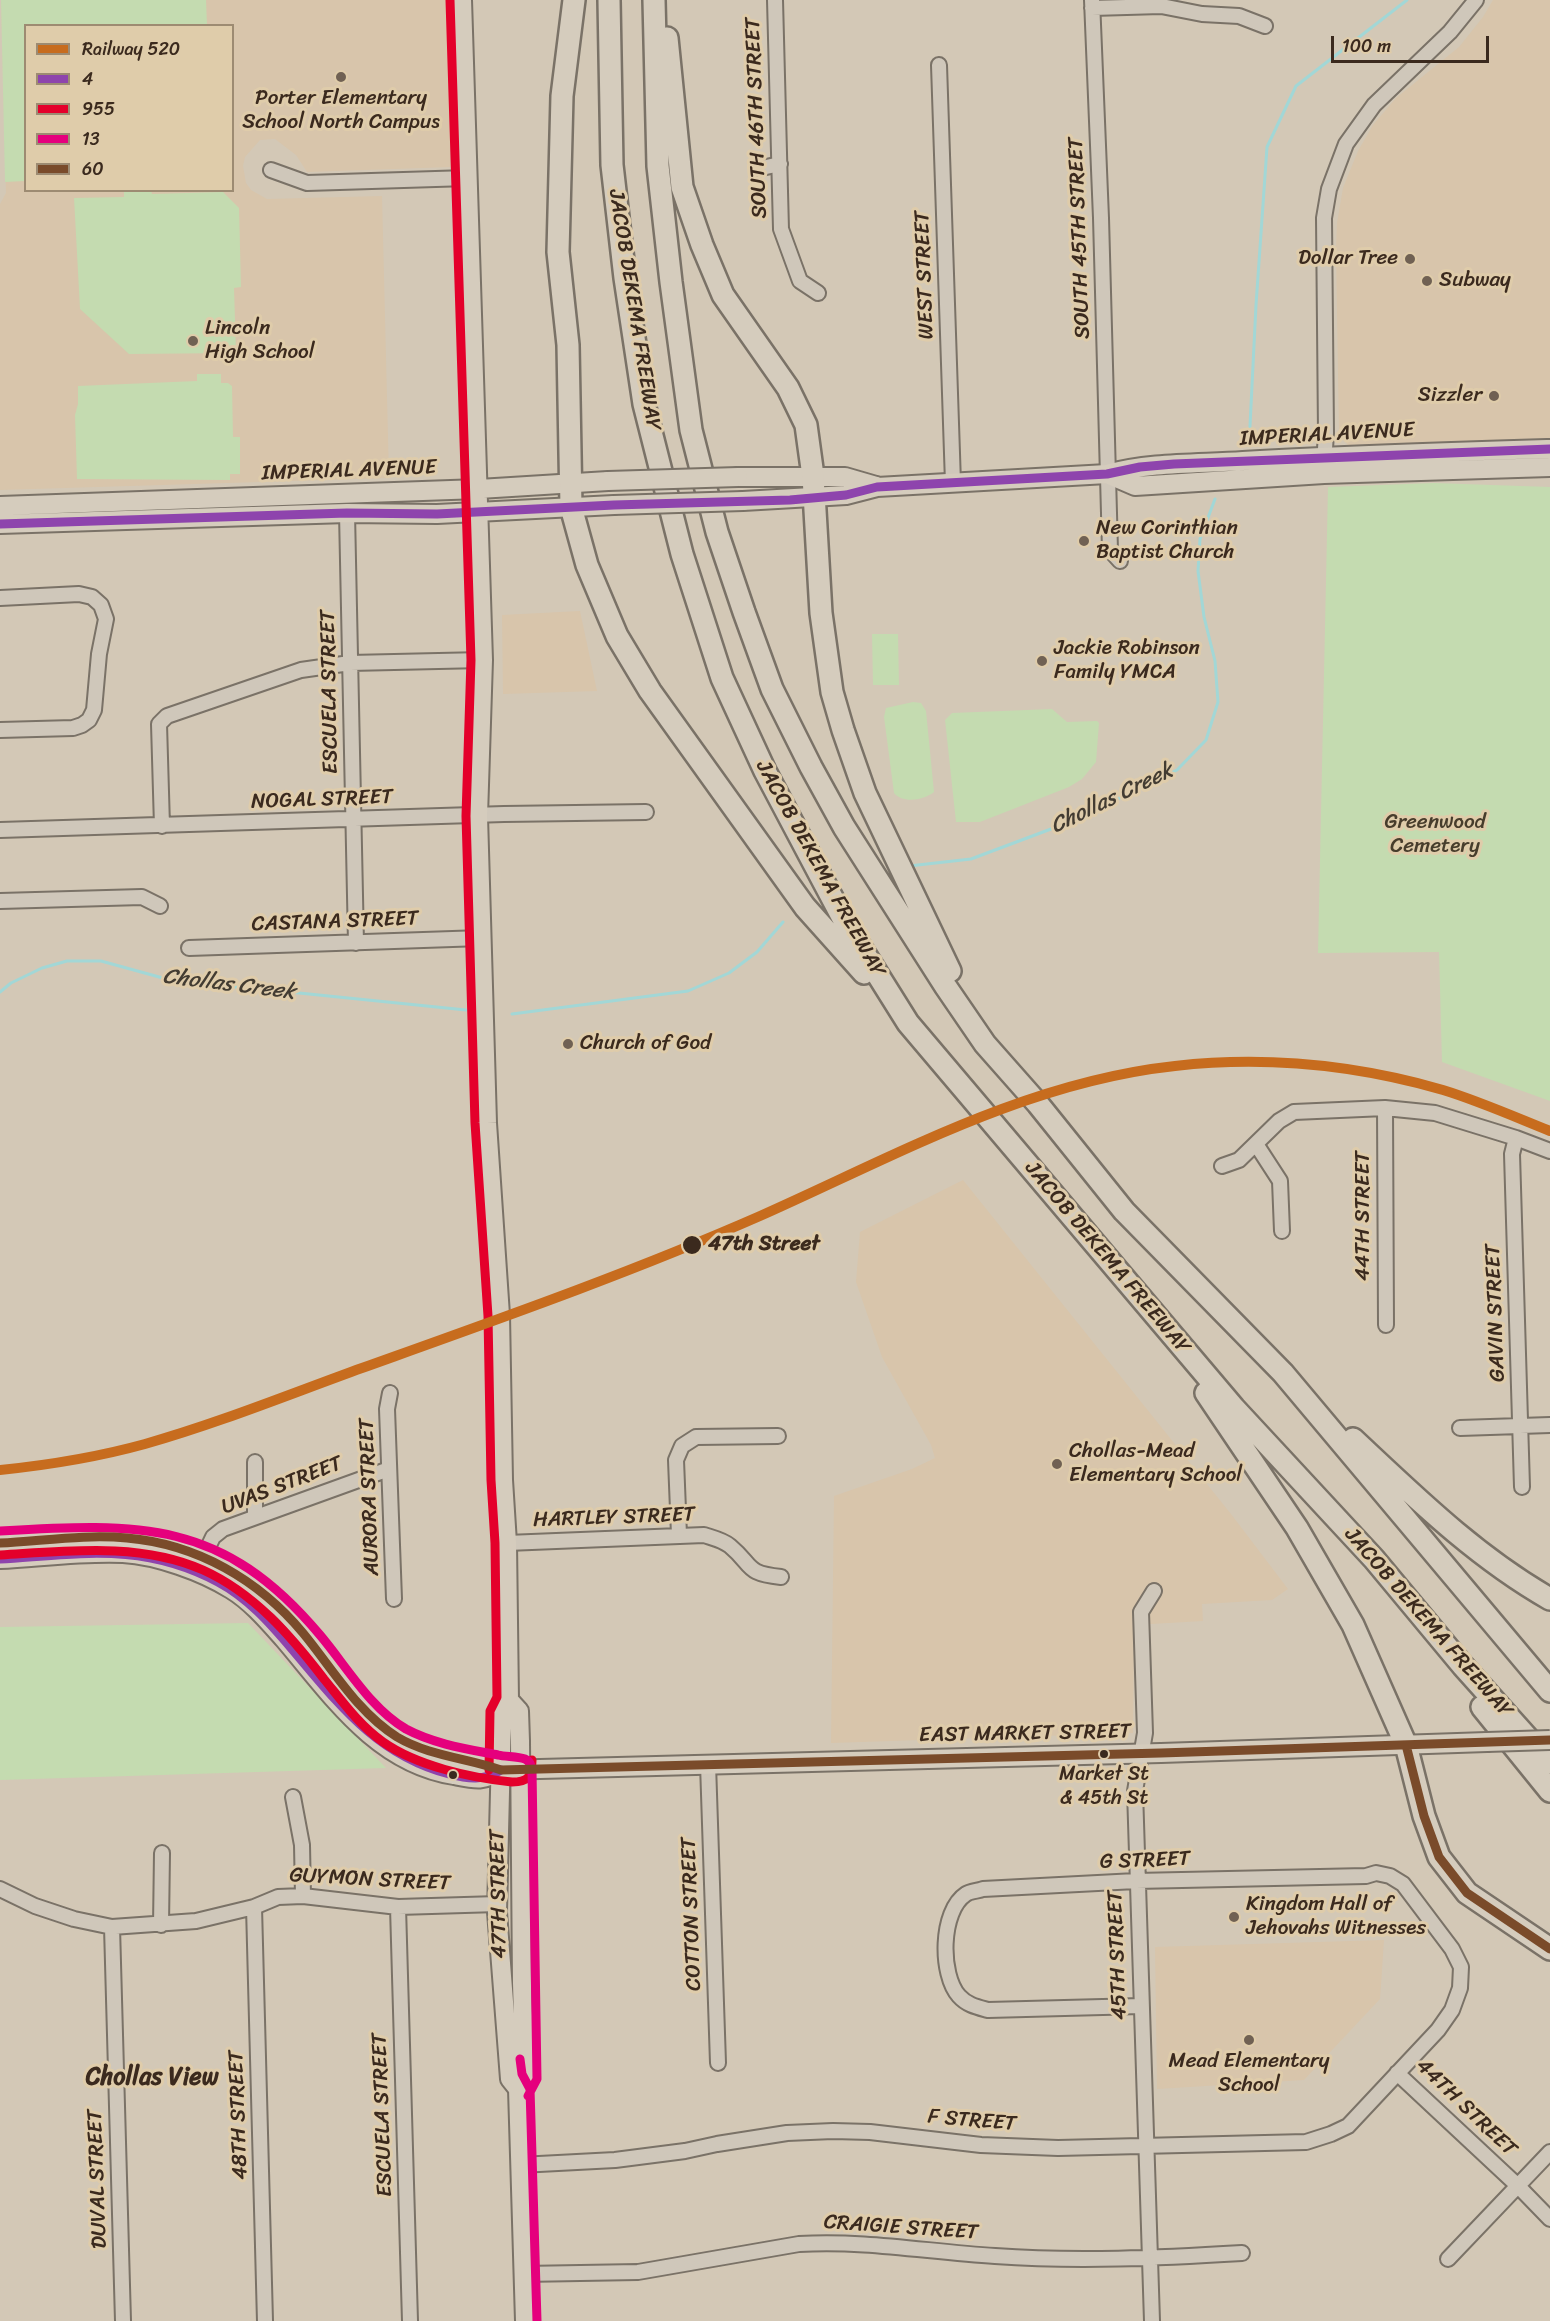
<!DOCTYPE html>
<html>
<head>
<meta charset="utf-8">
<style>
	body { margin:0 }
	#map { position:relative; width:1550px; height:2321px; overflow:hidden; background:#d3c8b6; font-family:Sriracha,sans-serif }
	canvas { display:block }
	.legend { position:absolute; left:24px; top:24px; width:210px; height:168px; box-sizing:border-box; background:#dfccaa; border:2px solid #9d8b72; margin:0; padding:8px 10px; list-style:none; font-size:18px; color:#3b2a1e }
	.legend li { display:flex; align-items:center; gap:12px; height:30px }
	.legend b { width:30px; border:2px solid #9d8b72 }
	.scale { position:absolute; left:1331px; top:36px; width:158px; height:27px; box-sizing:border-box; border:3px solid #3b2a1e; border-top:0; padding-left:8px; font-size:18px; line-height:21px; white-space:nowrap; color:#3b2a1e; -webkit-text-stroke:4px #dfccaa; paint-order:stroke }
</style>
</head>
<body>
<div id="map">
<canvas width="1550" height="2321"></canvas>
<ul class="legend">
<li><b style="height:8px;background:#c76c1e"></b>Railway 520</li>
<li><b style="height:8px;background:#8e44ad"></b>4</li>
<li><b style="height:8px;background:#e4002b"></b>955</li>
<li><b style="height:8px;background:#e5007d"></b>13</li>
<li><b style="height:8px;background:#7a4b2a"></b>60</li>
</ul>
<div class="scale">100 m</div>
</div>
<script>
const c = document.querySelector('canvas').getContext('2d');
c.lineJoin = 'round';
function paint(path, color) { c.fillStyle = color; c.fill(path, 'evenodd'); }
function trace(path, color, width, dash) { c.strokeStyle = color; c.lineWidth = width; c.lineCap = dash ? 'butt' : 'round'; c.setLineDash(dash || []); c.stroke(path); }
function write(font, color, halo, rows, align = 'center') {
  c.font = font + ' Sriracha,sans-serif'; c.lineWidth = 6; c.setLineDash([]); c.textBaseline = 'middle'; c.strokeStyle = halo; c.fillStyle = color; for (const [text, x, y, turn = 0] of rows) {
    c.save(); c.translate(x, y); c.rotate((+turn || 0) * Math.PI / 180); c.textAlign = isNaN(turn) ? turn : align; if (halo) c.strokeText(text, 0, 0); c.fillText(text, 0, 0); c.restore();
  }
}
const built = new Path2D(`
	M1 0H447L451 167 307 172 296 155 275 139 260 140 245 157 243 166 246 183 251 190 267 199 382 196 389 478 0 490V204L6 193ZM26 26H232V190H26Z
	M1493 0H1550V439L1348 445 1339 435 1336 249 1337 223 1343 188 1358 151 1373 125 1396 98 1459 47 1483 17Z
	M580 611 597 691 503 694 502 615Z
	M963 1180 1231 1514 1288 1589 1272 1600 1202 1604 1203 1621 1134 1625 1133 1733 831 1743 834 1496 912 1469 935 1458 931 1445 882 1357 856 1282 860 1232Z
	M1384 1940 1380 1999 1304 2080 1157 2089 1155 1947Z`);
const green = new Path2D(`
	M1 0H206L207 25 26 26 25 181 5 182Z
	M124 191H151L152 194 223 192 239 208 241 287 234 288 236 353 129 354 80 309 74 198 124 197Z
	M197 374H221V383H228L232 386 233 437H240V474H230V480L77 479 75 415 78 404V386L197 381Z
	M1434 483 1550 487V1101L1442 1062 1439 952 1318 953 1328 487Z
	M872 634H898L899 685H873Z
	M913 702 921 703 926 711 934 792C924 800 903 804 894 793L884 717 886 708Z
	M1052 709 1067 722 1097 721 1099 723 1096 762 1082 779 1069 787 980 822H956L945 720 952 713Z
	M248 1623 386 1768 0 1780V1627Z`);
const stream = new Path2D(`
	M1249 446 1256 305 1267 147 1296 86 1407 0
	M909 866 971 859 1075 820 1177 770 1206 740 1218 702 1215 661 1204 617 1198 571 1200 539 1215 499
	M0 992 11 983 42 968 67 961H101L181 983 250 988 466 1010
	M512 1014 688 991 729 973 757 952 783 922`);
const minor = new Path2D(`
	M775 0 781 229 800 281 818 293
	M1092 0 1101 218 1110 550 1120 561
	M1092 8 1161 6 1202 14 1239 16 1265 26
	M939 65 953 483
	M757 169 780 164
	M271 170 307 183 468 178
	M1324 465 1326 433 1324 218 1329 189 1346 144 1374 105 1450 32 1476 0
	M347 513 356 943
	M0 598 79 594 92 597 101 605 106 619 99 654 94 710 89 720 82 725 73 728 0 730
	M162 826 159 724 167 716 301 670 350 663 483 660
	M0 830 504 814 646 812
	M0 901 142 897 160 906
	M189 948 482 938
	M1385 1108 1386 1325
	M1516 1138 1512 1154 1522 1487
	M1256 1144 1280 1181 1282 1231
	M1222 1166 1239 1160 1279 1121 1294 1112 1385 1108 1435 1113 1516 1138 1550 1151
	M390 1393 387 1409 394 1599
	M1460 1428 1550 1425
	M255 1517V1462
	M679 1535 676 1460 682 1446 696 1437 778 1436
	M507 1543 704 1535C713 1538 723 1540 730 1546 754 1566 744 1573 781 1577
	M203 1558 213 1537 223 1529 389 1469
	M708 1764 718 2063
	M293 1797 302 1845 303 1896
	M0 1889 35 1906 74 1919 112 1927 196 1921 254 1907 278 1897 303 1896 398 1907 498 1904
	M254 1907 265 2321
	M398 1907 410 2321
	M161 1925 162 1853
	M112 1927 123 2321
	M1397 2073 1518 2186 1550 2219
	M520 2165 615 2160 685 2151 717 2144 787 2133 833 2131 870 2132 981 2145 1058 2148 1306 2142 1331 2134 1348 2126 1438 2030 1452 2010 1460 1988 1461 1967 1452 1949 1403 1884 1390 1876 1376 1873 1366 1876 1136 1881 983 1889C978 1891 970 1891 966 1894 940 1911 940 1975 959 1996 967 2005 977 2007 988 2010L1141 2006
	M1448 2259 1550 2152
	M523 2274 638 2272 799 2244C866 2240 928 2252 995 2256 1077 2262 1160 2258 1242 2253
	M1152 2321 1135 1791 1145 1733 1141 1612 1154 1591`);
const major = new Path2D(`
	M462 0 483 660 478 816 487 1123 500 1315 503 1480 507 1543 509 1700 502 1712 497 1912 510 2079 518 2089 525 2321
	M1107 474 1135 486 1324 474 1550 467
	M738 477H845L876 486
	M743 501 846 495 877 487 1107 474C1150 462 1198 464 1243 461 1345 455 1448 452 1550 449
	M0 506 479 489 608 481
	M0 524 347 513 437 514 614 505
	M0 1543C42 1541 85 1535 127 1538 178 1542 234 1566 272 1600 286 1612 300 1629 312 1644 338 1675 362 1716 398 1737 432 1758 466 1756 501 1770L1161 1753 1487 1742
	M0 1559C40 1557 83 1551 123 1553 157 1555 202 1571 231 1589 251 1601 268 1621 284 1639 331 1694 376 1763 454 1775 474 1779 484 1782 501 1770
	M509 1700 519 1711 520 1741 522 1983 525 2079 518 2089`);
const highway = new Path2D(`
	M574 0 562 96 558 252 568 345 571 507 587 565 617 636 650 691 805 907 864 973
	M609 0 612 165 625 278 644 404 682 554 722 678 765 771 846 924 908 1023 1234 1408 1374 1559 1463 1666 1550 1763
	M654 0 658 166 671 282 691 430 717 532 744 612 772 689 811 767 844 827 946 987 985 1044 1038 1104 1124 1211 1283 1373 1550 1691
	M667 38 682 187 702 245 723 295 788 388 806 425 813 476 821 613 832 692 843 730 865 793 950 971
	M1206 1393 1297 1528 1353 1625 1406 1745 1424 1816 1439 1857 1467 1893 1550 1949
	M1353 1439C1415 1497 1476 1557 1550 1599
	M1482 1707 1550 1791`);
const majorBridge = new Path2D(`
	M608 481 738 477
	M614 505 743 501
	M1487 1742 1550 1740`);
const bus1 = new Path2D(`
	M0 524 347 513 437 514 614 505 790 500 846 495 877 487 1107 474 1140 467 1174 464 1550 449
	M0 1559C81 1554 143 1542 218 1582 248 1598 270 1623 292 1649 338 1703 376 1755 449 1774 468 1779 484 1781 501 1770`);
const bus2 = new Path2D(`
	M450 0 471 660 466 816 475 1123 488 1316 491 1480 495 1543 497 1697 490 1711 489 1770
	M1 1555C67 1551 141 1542 203 1570 254 1593 291 1636 324 1679 342 1701 359 1725 383 1742 417 1766 471 1778 512 1782 529 1782 532 1776 532 1760`);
const bus3 = new Path2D(`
	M0 1531C140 1523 223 1519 320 1635 347 1667 370 1708 406 1729 434 1744 467 1749 498 1755 506 1757 517 1756 525 1759 530 1761 531 1765 532 1770L537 2079 528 2096
	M520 2059 522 2074 530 2089 537 2321`);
const bus4 = new Path2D(`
	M0 1543C42 1541 85 1534 127 1538 197 1544 259 1580 303 1633 332 1668 357 1712 397 1737 429 1756 467 1758 501 1770L1161 1753 1550 1740
	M1406 1745 1424 1816 1439 1857 1467 1893 1550 1949`);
const rail1 = new Path2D(`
	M0 1470C49 1465 98 1457 145 1444 219 1423 290 1394 362 1368 496 1320 630 1273 760 1216 895 1156 1026 1082 1175 1066 1264 1056 1356 1065 1443 1090 1479 1101 1515 1117 1550 1131`);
const markers = [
	[341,77,6,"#706153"],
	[1410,259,6,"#706153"],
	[1427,281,6,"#706153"],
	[193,341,6,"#706153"],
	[1494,396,6,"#706153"],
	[1084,541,6,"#706153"],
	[1042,661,6,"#706153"],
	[568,1044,6,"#706153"],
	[692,1245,10,"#3b2a1e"],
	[1057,1464,6,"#706153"],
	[1104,1754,5,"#3b2a1e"],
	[453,1775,5,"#3b2a1e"],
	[1234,1917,6,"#706153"],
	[1249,2040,6,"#706153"]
];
const busNames = [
	["Market St",1104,1775],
	["& 45th St",1104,1799]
];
const poiNames = [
	["Porter Elementary",341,99,"center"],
	["School North Campus",341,123,"center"],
	["Dollar Tree",1398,259,"right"],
	["Subway",1439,281],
	["Lincoln",205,329],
	["High School",205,353],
	["Sizzler",1482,396,"right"],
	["New Corinthian",1096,529],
	["Baptist Church",1096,553],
	["Jackie Robinson",1054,649],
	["Family YMCA",1054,673],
	["Church of God",580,1044],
	["Chollas-Mead",1069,1452],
	["Elementary School",1069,1476],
	["Kingdom Hall of",1246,1905],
	["Jehovahs Witnesses",1246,1929],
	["Mead Elementary",1249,2062,"center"],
	["School",1249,2086,"center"]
];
const streetNames = [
	["SOUTH 46TH STREET",757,118,-92],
	["SOUTH 45TH STREET",1080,238,-92],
	["WEST STREET",925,275,-92],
	["JACOB DEKEMA FREEWAY",634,310,81],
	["IMPERIAL AVENUE",1327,435,-3],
	["IMPERIAL AVENUE",349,471,-2],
	["ESCUELA STREET",330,692,-91],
	["NOGAL STREET",322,800,-2],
	["JACOB DEKEMA FREEWAY",820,869,61],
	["CASTANA STREET",335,922,-2],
	["44TH STREET",1364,1216,-90],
	["JACOB DEKEMA FREEWAY",1107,1258,50],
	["GAVIN STREET",1496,1313,-92],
	["UVAS STREET",282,1486,-21],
	["AURORA STREET",370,1497,-92],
	["HARTLEY STREET",614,1518,-2],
	["JACOB DEKEMA FREEWAY",1428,1623,49],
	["EAST MARKET STREET",1025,1734,-1],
	["G STREET",1145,1861,-2],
	["GUYMON STREET",370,1880,3],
	["47TH STREET",499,1894,-91],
	["COTTON STREET",692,1914,-92],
	["45TH STREET",1118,1955,-92],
	["44TH STREET",1466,2108,44],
	["48TH STREET",239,2115,-92],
	["ESCUELA STREET",383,2115,-92],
	["F STREET",972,2121,5],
	["DUVAL STREET",98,2179,-92],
	["CRAIGIE STREET",901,2228,4]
];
const parkNames = [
	["Greenwood",1435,823],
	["Cemetery",1435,847]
];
const stopNames = [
	["47th Street",708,1245]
];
const waterNames = [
	["Chollas Creek",1112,799,-26],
	["Chollas Creek",229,985,7]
];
const quarterNames = [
	["Chollas View",152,2078]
];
paint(built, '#d8c5ab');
paint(green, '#c4dbb0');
trace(stream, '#a2d7d6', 3);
trace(minor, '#7a7267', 18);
trace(major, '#7a7267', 22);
trace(highway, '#7a7267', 26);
trace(minor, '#cfc7ba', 14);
trace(major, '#d5ccbd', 18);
trace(highway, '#d5ccbd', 21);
trace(majorBridge, '#7a7267', 22, []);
trace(majorBridge, '#d5ccbd', 18);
trace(bus1, '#8e44ad', 9);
trace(bus2, '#e4002b', 9);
trace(bus3, '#e5007d', 9);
trace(bus4, '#7a4b2a', 9);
trace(rail1, '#c76c1e', 10);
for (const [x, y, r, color] of markers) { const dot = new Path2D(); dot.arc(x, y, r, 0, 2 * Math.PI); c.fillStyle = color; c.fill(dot); trace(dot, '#dfccaa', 2); }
write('20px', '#3b2a1e', '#dfccaa', busNames);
write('21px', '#3b2a1e', '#dfccaa', poiNames, 'left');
write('21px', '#3b2a1e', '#dfccaa', streetNames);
write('21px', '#473d2c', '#dfccaa', parkNames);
write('bold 21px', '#3b2a1e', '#dfccaa', stopNames, 'left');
write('italic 22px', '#433c32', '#dfccaa', waterNames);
write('bold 24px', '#3b2a1e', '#dfccaa', quarterNames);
</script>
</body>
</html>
